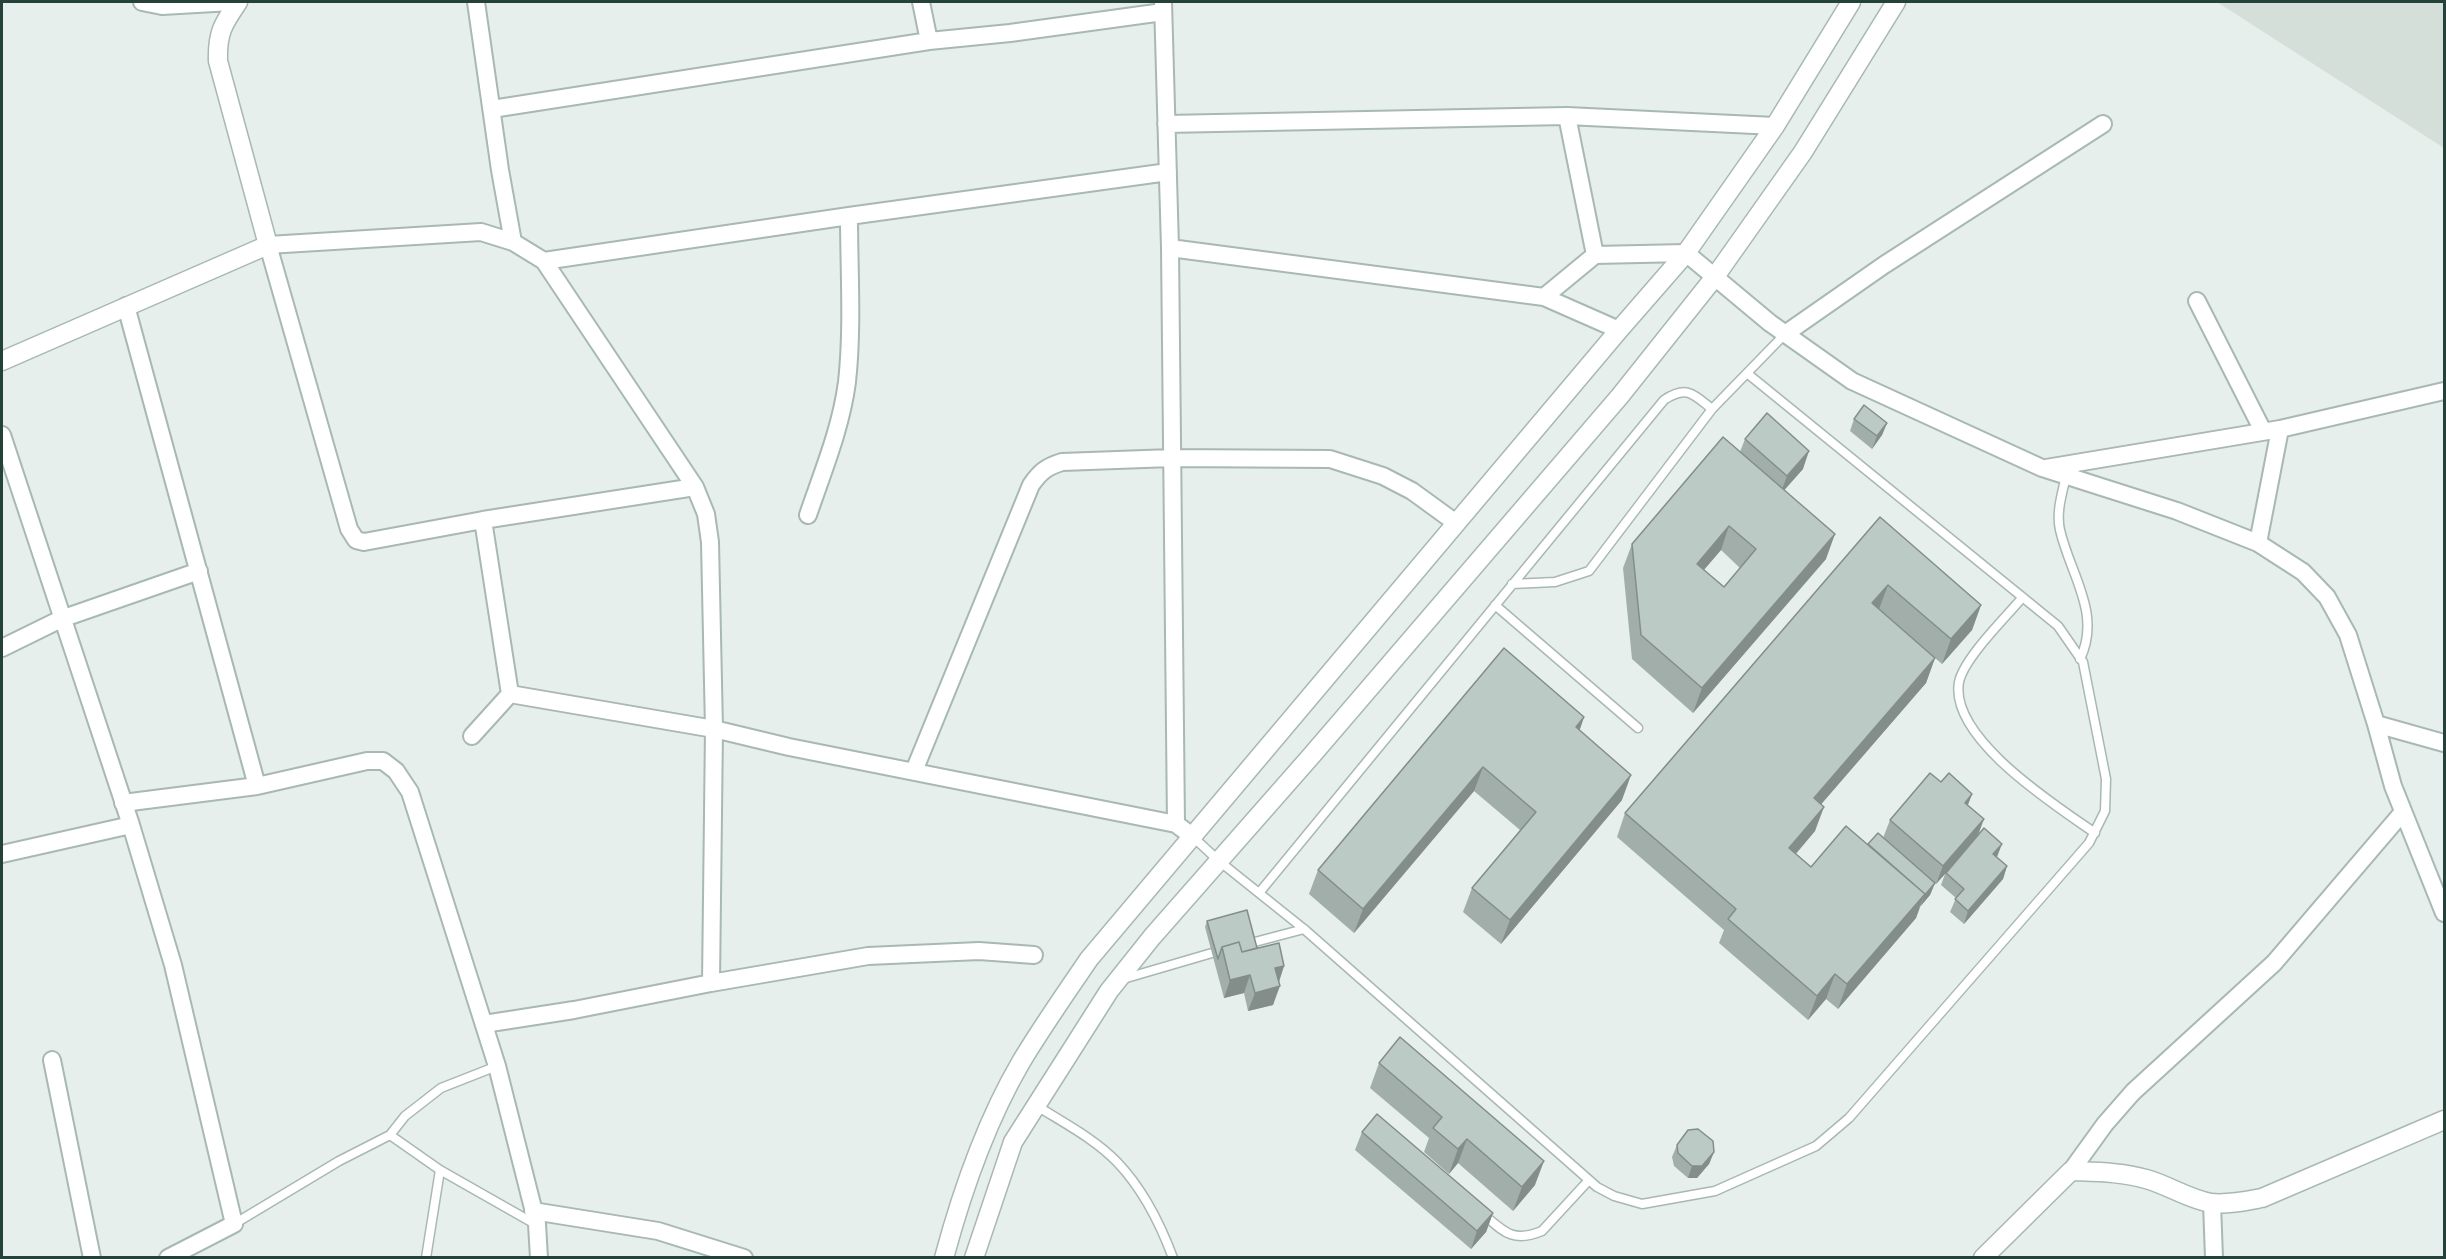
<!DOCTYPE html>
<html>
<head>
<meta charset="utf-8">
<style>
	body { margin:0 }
	#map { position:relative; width:2446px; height:1259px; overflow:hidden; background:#e6efeb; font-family:Commissioner,sans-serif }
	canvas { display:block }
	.frame { position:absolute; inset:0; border:3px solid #24423a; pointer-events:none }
</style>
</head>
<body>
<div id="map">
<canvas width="2446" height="1259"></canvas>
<div class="frame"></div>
</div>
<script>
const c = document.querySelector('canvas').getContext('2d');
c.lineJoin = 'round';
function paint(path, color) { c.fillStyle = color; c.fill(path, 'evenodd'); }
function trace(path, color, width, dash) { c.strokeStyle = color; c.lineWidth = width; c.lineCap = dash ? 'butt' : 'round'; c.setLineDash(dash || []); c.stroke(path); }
const built = new Path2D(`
	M2217 2H2444V148Z`);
const service = new Path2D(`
	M2066 476C2062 494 2056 512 2060 530 2070 574 2102 614 2080 659
	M1512 584 1555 582 1589 571 1712 409 1785 334
	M2022 598C2006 617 1964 658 1959 682 1949 738 2055 805 2095 833
	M1495 605 1638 728
	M1192 836 1219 861 1304 929 1597 1187 1614 1196 1642 1204 1715 1191 1816 1146 1849 1118 2089 843 2105 811 2106 779 2083 662 2058 626 1748 374
	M1259 893 1664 400C1687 385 1693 394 1712 409
	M1251 943 1304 929
	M1123 979 1212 953
	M1037 1106C1064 1123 1095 1139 1117 1162 1143 1189 1160 1223 1173 1258
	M390 1135 440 1170 535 1224
	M1483 1214C1504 1232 1513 1243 1542 1231L1589 1180
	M234 1224 339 1161 390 1135 405 1116 441 1088 497 1066
	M426 1258 440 1170`);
const minor = new Path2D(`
	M142 2 162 6 232 2
	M476 2 500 170 513 242
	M921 2 929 41
	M1163 2 1170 248 1176 824 1192 836
	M492 109 929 41 1010 33 1163 12
	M1567 116 1595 255
	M1166 124 1567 116 1775 126
	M1170 248 1544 297 1619 330
	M544 261 695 487 706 514 710 542 714 729 711 983
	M1544 297 1595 255 1686 253 1770 323 1852 381 2042 468 2177 511 2258 543 2303 572 2327 597 2348 635 2376 724 2393 786 2444 913
	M2197 301 2263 431
	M126 306 257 786
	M1785 334 1884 265 2103 124
	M2 435 131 825 173 965 234 1224 168 1258
	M2046 468 2280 429
	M695 487 483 520 364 542 356 540 349 529 268 245 481 232 513 242 544 261 849 216 1168 172
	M808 515C823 471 841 428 847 382 853 327 849 271 849 216
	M2258 543 2280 429 2444 391
	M2 648 61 619 199 571
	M510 694 714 729 789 747 1176 824
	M2376 724 2444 743
	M472 736 510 694 483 520
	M914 771 1031 485C1040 472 1046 467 1062 462L1172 458 1330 459 1383 476 1412 491 1456 523
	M123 803 257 786 367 761H383L396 771 410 792 497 1066 537 1224 539 1258
	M2 854 131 825
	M484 1024 574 1010 711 983 868 956 979 951 1034 955
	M52 1060 92 1258
	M2071 1171 2105 1124 2133 1092 2274 963 2403 812
	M2212 1203 2214 1258
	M533 1211 658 1231 744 1258`);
const tertiary = new Path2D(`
	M2 361 268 245 218 61C217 33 223 24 238 2
	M944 1258C962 1191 986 1122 1021 1062 1042 1027 1066 993 1089 959L1619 330 1686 253 1775 126 1851 2
	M974 1258 1013 1142 1109 991 1152 937 1312 755 1620 396 1714 278 1803 152 1896 2
	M1983 1258 2071 1171C2096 1172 2122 1172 2146 1179 2168 1185 2188 1199 2211 1203 2228 1205 2246 1201 2262 1198L2444 1120`);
const wall = new Path2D(`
	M1854 419 1887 423 1882 435 1872 449 1850 431Z
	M1745 439 1803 469 1784 490 1826 559 1693 713 1632 659 1623 568 1632 544 1740 452ZM1721 550 1740 568 1724 587 1704 570Z
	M1880 517 1981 605 1972 630 1942 664 1879 609 1935 658 1926 683 1821 804 1815 831 1796 854 1811 867 1883 838 1890 820 1941 782 1972 794 1968 805 1978 835 1997 857 2007 866 2003 879 1964 924 1950 912 1956 898 1941 885 1945 874 1936 884 1935 883 1930 895 1919 908 1916 918 1838 1009 1826 999 1808 1020 1719 943 1724 930 1617 837 1625 813Z
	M1504 648 1584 717 1579 731 1622 800 1501 944 1463 912 1472 888 1520 830 1474 791 1354 933 1309 894 1318 870Z
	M1207 921 1257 948 1284 966 1279 982 1273 1005 1248 1011 1244 993 1224 998 1205 927Z
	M1379 1063 1535 1185 1513 1211 1458 1163 1449 1174 1424 1152 1429 1138 1370 1088Z
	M1362 1132 1493 1213 1486 1232 1471 1249 1355 1150Z
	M1677 1145 1714 1152 1709 1164 1697 1178H1688L1674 1166 1672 1157Z`);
const shadedWall = new Path2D(`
	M1887 423 1882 435 1872 449 1877 436Z
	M1809 451 1803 469 1780 495 1787 476Z
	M1729 526 1721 550 1688 588 1697 564Z
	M1835 534 1826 559 1693 713 1702 688Z
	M1888 585 1879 609 1872 603Z
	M1981 605 1972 630 1942 664 1951 639Z
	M1935 658 1926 683 1805 823 1814 798Z
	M1584 717 1576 741V727Z
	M1483 767 1474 791 1354 933 1363 909Z
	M1631 775 1622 800 1501 944 1510 920Z
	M1972 794 1965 812V803Z
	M1824 807 1815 831 1780 872 1789 848Z
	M1984 819 1977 838 1936 884 1943 866Z
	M2002 844 1997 857 1989 867 1993 854Z
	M2007 866 2003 879 1964 924 1968 911Z
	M1935 883 1930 895 1919 908 1924 896Z
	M1925 894 1916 918 1838 1009 1847 984Z
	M1284 966 1278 984 1275 968Z
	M1835 974 1826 999 1808 1020 1817 996Z
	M1250 975 1244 993 1224 998 1230 980Z
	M1280 986 1273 1005 1248 1011 1255 993Z
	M1467 1139 1458 1163 1449 1174 1458 1149Z
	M1714 1152 1709 1164 1697 1178H1688L1692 1166Z
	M1544 1161 1535 1185 1513 1211 1522 1187Z
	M1493 1213 1486 1232 1471 1249 1477 1231Z`);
const building = new Path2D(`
	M1864 405 1887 423 1877 436 1854 419Z
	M1767 413 1809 451 1787 476 1745 439Z
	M1723 437 1835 534 1702 688 1641 635 1632 544ZM1729 526 1756 549 1724 587 1697 564Z
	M1880 517 1981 605 1951 639 1888 585 1872 603 1935 658 1814 798 1824 807 1789 848 1811 867 1846 826 1925 894 1847 984 1835 974 1817 996 1728 919 1736 909 1625 813Z
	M1504 648 1584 717 1576 727 1631 775 1510 920 1472 888 1536 812 1483 767 1363 909 1318 870Z
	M1930 773 1941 782 1949 773 1972 794 1965 803 1984 819 1943 866 1890 820Z
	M1984 828 2002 844 1993 854 2007 866 1968 911 1955 899 1964 889 1946 873Z
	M1878 833 1935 883 1924 896 1925 894 1868 844Z
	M1247 910 1257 948 1242 952 1239 942 1222 947 1218 959 1207 921Z
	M1239 942 1242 952 1279 943 1284 966 1275 968 1280 986 1255 993 1250 975 1230 980 1222 947Z
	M1400 1037 1544 1161 1522 1187 1467 1139 1458 1149 1433 1128 1442 1117 1379 1063Z
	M1377 1114 1493 1213 1477 1231 1362 1132Z
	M1698 1129 1713 1141 1714 1152 1702 1166H1692L1678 1153 1677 1145 1688 1130Z`);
paint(built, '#d4dfda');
trace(service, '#a8b8b2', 11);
trace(minor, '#a8b8b2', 20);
trace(tertiary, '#a8b8b2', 21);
trace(service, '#fff', 8);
trace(minor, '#fff', 16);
trace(tertiary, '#fff', 18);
paint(wall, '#a1aea9');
paint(shadedWall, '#838d89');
paint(building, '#bbcac4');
trace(building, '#838d89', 1.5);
</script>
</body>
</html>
